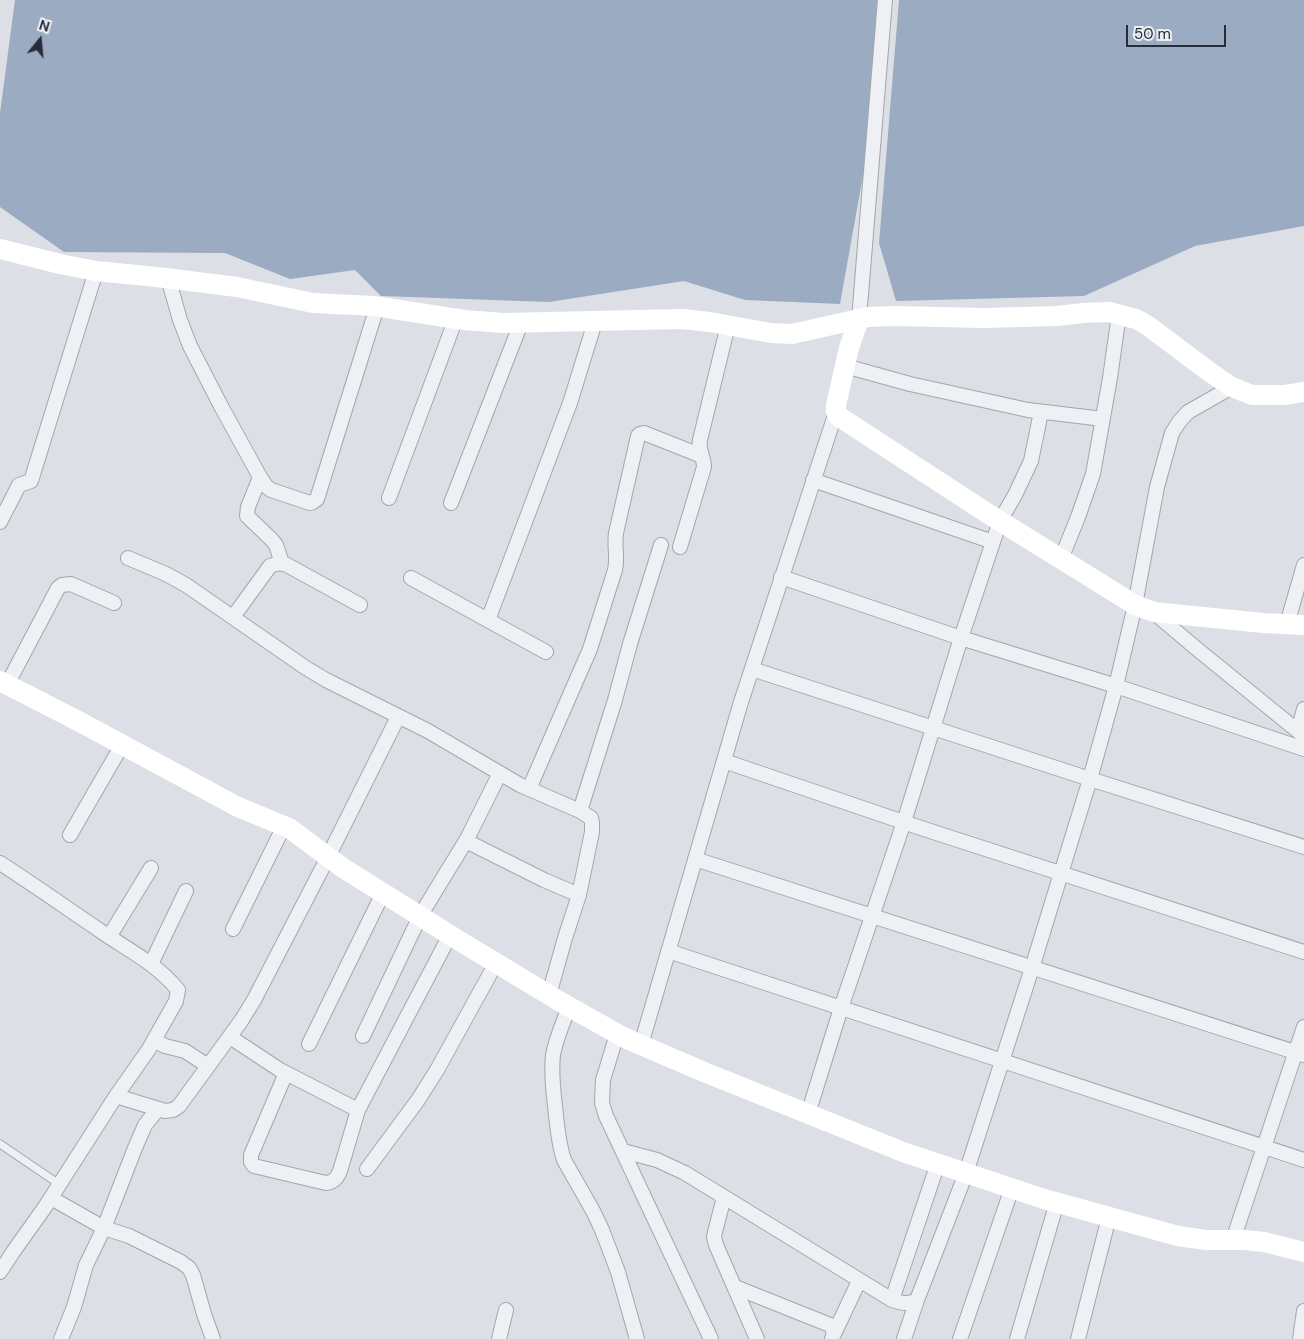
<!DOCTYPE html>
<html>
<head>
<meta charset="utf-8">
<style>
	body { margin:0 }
	#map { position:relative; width:1304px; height:1339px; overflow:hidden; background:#dcdfe5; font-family:"DM Sans",sans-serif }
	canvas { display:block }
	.north { position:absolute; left:15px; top:15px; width:50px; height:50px; -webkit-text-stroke:4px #ebeef3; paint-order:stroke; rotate:17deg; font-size:14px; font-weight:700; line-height:20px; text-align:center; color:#282d39 }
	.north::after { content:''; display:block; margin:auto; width:18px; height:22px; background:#282d39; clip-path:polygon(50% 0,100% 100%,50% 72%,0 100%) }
	.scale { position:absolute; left:1126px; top:25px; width:100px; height:22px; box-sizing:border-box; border:2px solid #282d39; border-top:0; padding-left:6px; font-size:15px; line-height:18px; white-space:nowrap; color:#282d39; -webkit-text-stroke:4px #ebeef3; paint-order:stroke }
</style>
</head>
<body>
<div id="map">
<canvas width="1304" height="1339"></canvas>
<div class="north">N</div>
<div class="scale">50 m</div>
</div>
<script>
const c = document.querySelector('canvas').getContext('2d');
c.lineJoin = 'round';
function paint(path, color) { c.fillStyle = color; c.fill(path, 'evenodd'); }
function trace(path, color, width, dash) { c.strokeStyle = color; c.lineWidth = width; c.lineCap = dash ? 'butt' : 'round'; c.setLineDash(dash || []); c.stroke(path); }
const water = new Path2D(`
	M15 0H877L866 159 840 304 745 300 684 281 549 302 381 296 355 270 290 279 225 253 64 252 0 207V113Z
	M899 0H1304V226L1195 246 1084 296 896 301 879 243Z`);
const lane = new Path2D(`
	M0 1144 59 1184`);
const street = new Path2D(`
	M168 278 180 320 190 346 222 408 260 477 266 486 271 490 310 503 313 502 317 499 377 307
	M859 319 885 0
	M845 366 910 384 1028 410 1103 419
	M260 477 248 507 247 516 272 540 276 545 282 563
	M813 480 993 542
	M389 498 456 318
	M451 503 521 323
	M0 522 19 485 31 481 96 271
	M680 547 704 467C704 457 698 450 700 440L728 325
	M128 558 166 574 186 585 306 668 326 680 428 731 520 785 580 811 591 818 592 822V832L579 895 565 938 549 995
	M1061 559 1078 517 1093 474 1110 378 1119 314
	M781 577 961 638 1116 686 1304 749
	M411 578 546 652
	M1152 611 1197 649 1304 736
	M233 617 270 566C277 563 281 563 287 565L360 605
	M488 620 570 403 595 322
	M1287 624 1304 565
	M752 669 1090 779 1304 847
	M7 685 58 588 62 585 71 584 114 603
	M1298 731 1304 709
	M724 761 924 829 1304 952
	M529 789 590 649 615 570C618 558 614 546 616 533L638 436 640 434 644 433 702 456
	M580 811 615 700 630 644 661 545
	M70 835 122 745
	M466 841 544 880 579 895
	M695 859 1304 1055
	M0 863C34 885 68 909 102 932 128 950 157 964 178 990L176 1001 149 1049 116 1096 45 1207 13 1252 0 1272
	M233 929 284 826
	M109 937 151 868
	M668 951 1304 1160
	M151 964 186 891
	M569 1007C563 1023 556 1038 553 1055 551 1072 553 1089 555 1106 557 1124 558 1142 564 1160L593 1211 602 1230 618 1272 637 1339
	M617 1034 603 1080 602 1103 606 1116 711 1339
	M363 1036 420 916 467 839 500 773
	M230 1037 280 1070 358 1110
	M154 1040 165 1046 185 1051 208 1066
	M309 1044 383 893
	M641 1045 741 702 836 412
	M286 1073 251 1155V1162L254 1166 326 1183C334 1182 337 1178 340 1171L358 1110 450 935
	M116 1096 165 1111 173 1110 179 1106 241 1021 254 1000 328 857 398 717
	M808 1114 841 1008 904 822 961 638 1000 521 1015 495 1031 461 1041 412
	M623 1151 657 1160 685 1173 892 1300C901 1303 909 1305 917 1300L966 1173 1032 968 1090 779 1116 686 1135 605 1157 487 1172 433 1179 422 1188 412 1232 387
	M367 1169 418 1100 437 1070 496 963
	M724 1197 715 1232 714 1237 716 1245 757 1339
	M51 1198 104 1228 129 1236 181 1262 189 1268 193 1275 204 1314 213 1339
	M1233 1240 1304 1027
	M735 1287 830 1325C834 1330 834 1334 832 1339
	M892 1300 938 1163
	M834 1334 859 1281
	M61 1339 74 1307 86 1265 104 1228 135 1148 145 1125 158 1109
	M499 1339 506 1310
	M904 1339 917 1300
	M960 1339 1012 1188
	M1017 1339 1057 1202
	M1078 1339 1109 1217
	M1300 1339 1304 1311`);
const secondary = new Path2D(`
	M0 249 60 264 96 271 157 277 237 287 313 303 374 306 464 320 503 323 682 319 710 322 771 333 792 334 868 317 894 316 984 318 1057 316 1084 313 1109 312 1136 319 1147 325 1211 373 1232 387 1252 395H1285L1304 392
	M859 319 849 348 836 405V412L838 416 987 513 1135 605 1154 612 1263 623 1304 625
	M0 681 82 723 238 807 289 828 343 868 458 940 559 1001 623 1037 641 1045 704 1072 903 1152 1044 1199 1178 1236 1206 1240H1244L1264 1242 1304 1252`);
paint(water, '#9babc1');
trace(lane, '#a2a6ae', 9);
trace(street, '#a2a6ae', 16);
trace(lane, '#eef0f3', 7);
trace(street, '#eef0f3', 14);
trace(secondary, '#fff', 20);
</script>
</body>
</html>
